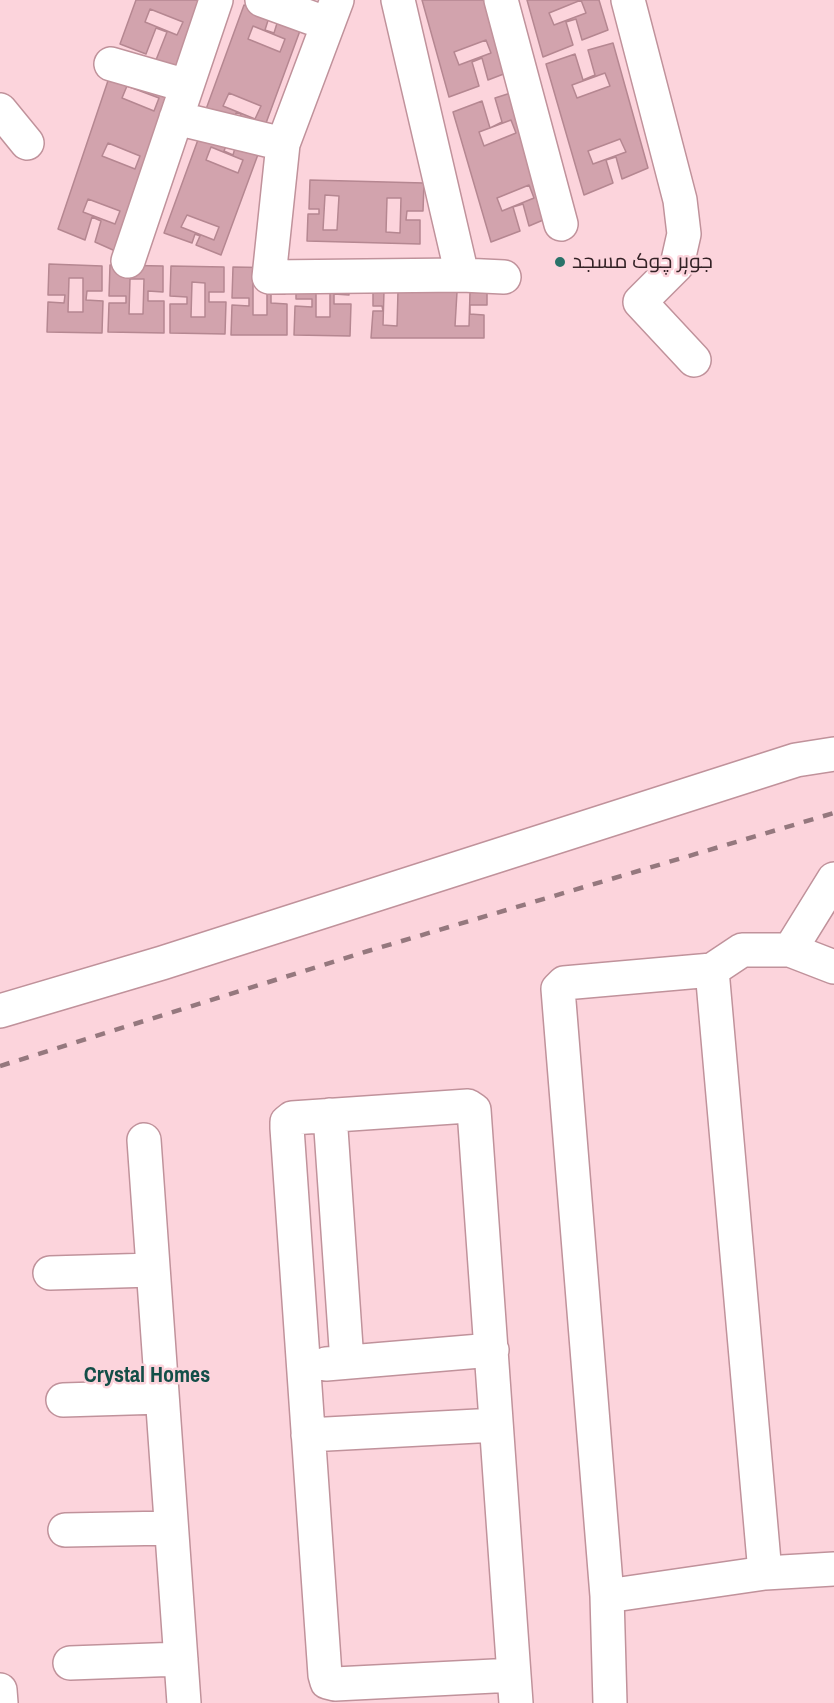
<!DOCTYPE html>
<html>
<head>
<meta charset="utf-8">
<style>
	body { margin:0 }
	canvas { display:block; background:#fcd4dc }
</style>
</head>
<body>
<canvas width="834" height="1703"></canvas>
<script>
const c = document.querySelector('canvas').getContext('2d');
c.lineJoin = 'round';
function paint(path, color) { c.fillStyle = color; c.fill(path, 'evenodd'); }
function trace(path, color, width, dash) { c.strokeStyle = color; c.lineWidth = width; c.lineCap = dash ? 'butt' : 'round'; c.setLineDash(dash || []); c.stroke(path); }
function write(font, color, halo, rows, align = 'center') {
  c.font = font + ' "Archivo Narrow",Cairo,sans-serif'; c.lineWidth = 5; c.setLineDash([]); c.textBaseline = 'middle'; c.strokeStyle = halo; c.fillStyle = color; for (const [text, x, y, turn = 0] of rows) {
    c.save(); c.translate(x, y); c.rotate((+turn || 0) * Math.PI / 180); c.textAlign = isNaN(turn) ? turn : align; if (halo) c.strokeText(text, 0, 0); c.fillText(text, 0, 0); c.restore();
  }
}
const building = new Path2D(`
	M136 0H208L182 70 156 60 167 32 156 28 146 54 120 44Z
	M422 0H494L514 70 488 80 482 58 472 62 479 86 449 97Z
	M527 0H599L608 30 582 40 576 19 566 22 573 45 543 57Z
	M581 0 586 13 554 25 549 13Z
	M244 5 270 14 265 30 274 33 278 20 301 28 262 134 237 123 241 114 236 113 233 122 205 112Z
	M150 9 183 22 177 35 145 22Z
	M253 26 285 39 280 52 248 39Z
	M486 40 491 53 459 65 454 52Z
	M613 43 648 168 622 179 616 157 606 160 613 183 584 195 546 64 575 54 583 80 595 75 588 50Z
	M117 54 145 65 136 89 149 93 156 71 179 79 122 254 95 242 101 221 92 217 85 240 58 229Z
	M605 73 610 86 577 98 572 85Z
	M127 86 159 98 154 111 122 98Z
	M520 90 555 215 529 226 523 204 513 207 520 231 491 242 453 112 482 101 490 128 502 122 495 98Z
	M229 93 261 106 255 119 223 106Z
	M511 120 516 133 484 146 479 132Z
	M203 126 230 136 224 151 233 155 237 141 260 149 221 255 196 245 200 236 195 234 192 243 164 233Z
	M620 139 626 152 593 164 588 151Z
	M108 143 140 156 135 169 102 156Z
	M211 147 243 160 238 173 206 160Z
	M310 180 424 183 423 211H407L406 220H420V244L307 241 308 214H319V209H309Z
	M529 185 534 198 502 211 497 198Z
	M325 195 339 196 337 230H323Z
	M387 198H401L400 233 386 232Z
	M88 199 120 211 115 224 83 212Z
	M187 215 219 227 214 240 181 227Z
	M49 264 102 266V291H87L86 300 103 301 102 333 47 332 48 302 64 303 65 295H48Z
	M110 265 163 266V292L148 291V301H164V333L108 332 109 303H126V296H109Z
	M171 266 224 267V292H209V302H226L225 334 170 333V304H187V297L170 296Z
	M233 267 286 268 285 294H271V303L287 304V335H231L232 305 249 306V298H232Z
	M296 268 349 269V295L334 294V304H351L350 336 294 335 295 306 312 307V299H296Z
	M373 276 487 278V305H470V314L484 315V338H371L373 311H383L382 306H373Z
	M69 278H83V312H68Z
	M130 279H144L143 314H129Z
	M253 281H267V315H253Z
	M192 282 205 283V317H191Z
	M316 283H330V317H316Z
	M384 291H398L397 326 383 325Z
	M457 292H470L469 326H455Z`);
const minor = new Path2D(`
	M262 0 328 24
	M337 0 283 144 269 277 462 275 504 277
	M398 0 462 275
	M501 0 561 224
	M628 0 680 200 684 234 677 265 640 302 694 360
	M111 64 187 86
	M0 110 27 143
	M176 118 283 144
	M128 261 216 0
	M790 950 834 879
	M712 970 765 1573
	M0 1011 162 963 796 760 834 754
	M330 1115 347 1362
	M144 1140 184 1703
	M50 1273 153 1270
	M326 1364 492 1350
	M63 1400 162 1397
	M308 1435 496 1425
	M65 1530 171 1528
	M607 1596 765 1573 834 1569
	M70 1663 181 1659
	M514 1675 335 1684 327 1682 325 1675 287 1128V1122L292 1118 468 1106 474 1110 514 1675 516 1703
	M0 1690 1 1703
	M610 1703 607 1596 558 989 564 983 712 970 742 950H790L834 967`);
const rail = new Path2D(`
	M0 1066 368 951 834 813`);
const markers = [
	[560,262,6,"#2a7269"]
];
const poiNames = [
	["جوہر چوک مسجد",572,262]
];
const neighbourhoodNames = [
	["Crystal Homes",147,1376]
];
paint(building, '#d2a3ad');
trace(building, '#b58791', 1.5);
trace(minor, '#c0929b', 36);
trace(minor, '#fff', 33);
trace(rail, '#95787e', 4.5, [10, 10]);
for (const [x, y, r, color] of markers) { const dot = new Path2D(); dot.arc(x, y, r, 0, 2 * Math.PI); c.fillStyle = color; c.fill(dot); trace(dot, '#fcd4dc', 2); }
write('21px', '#342226', '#fcd4dc', poiNames, 'left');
write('bold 22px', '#134e48', '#fcd4dc', neighbourhoodNames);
</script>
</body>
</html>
